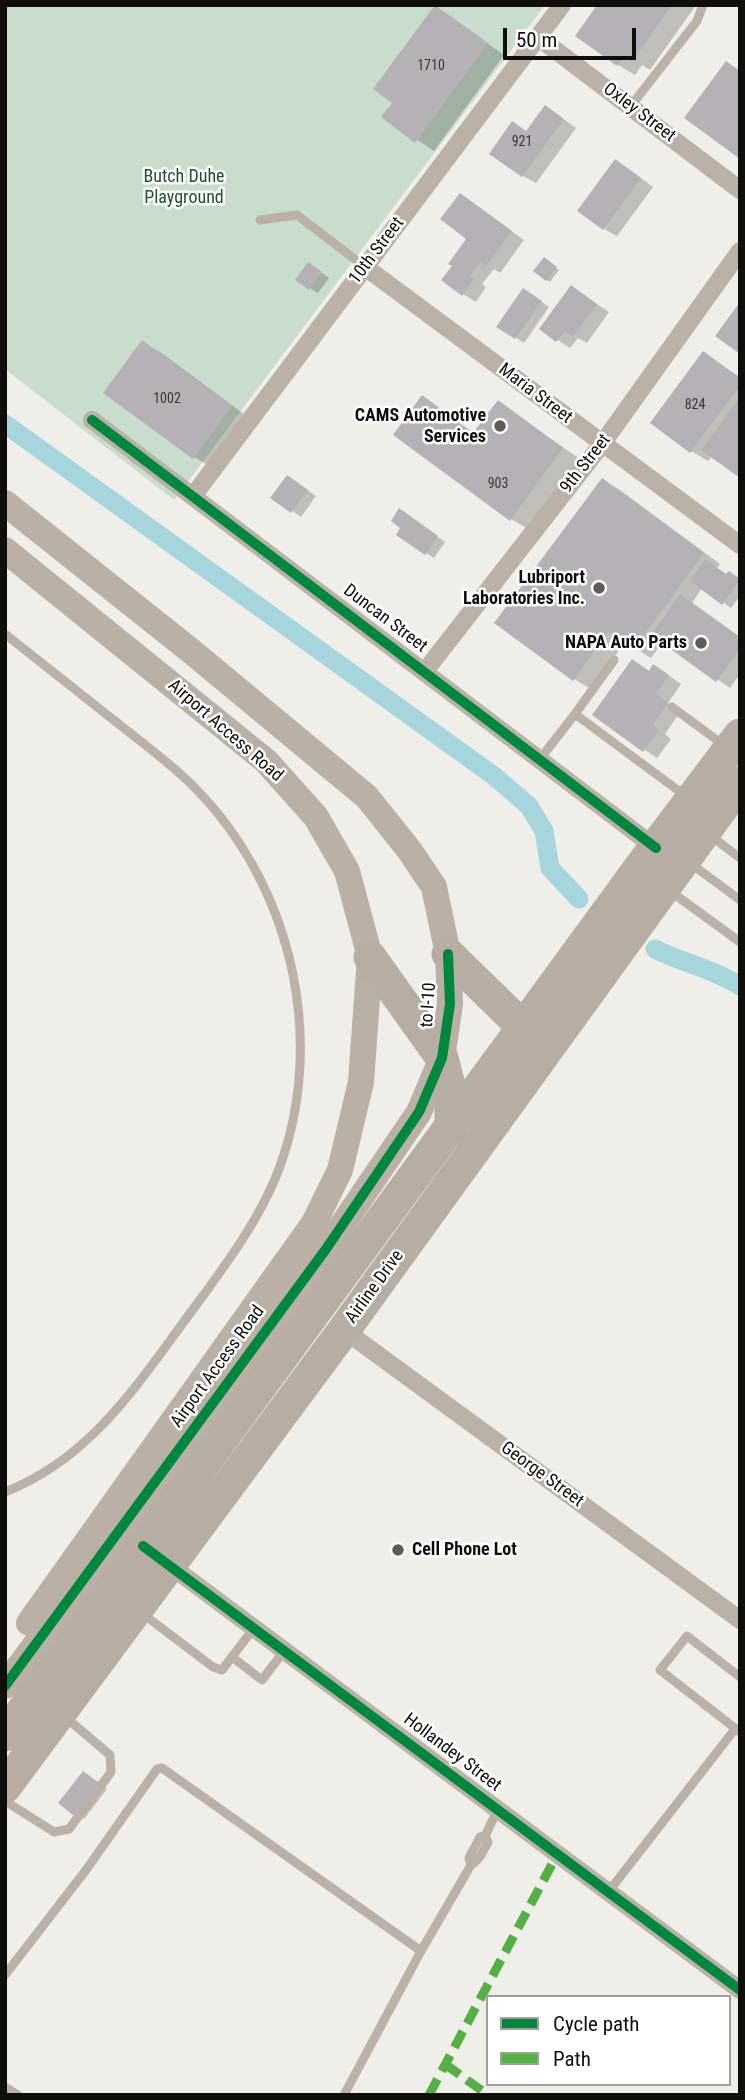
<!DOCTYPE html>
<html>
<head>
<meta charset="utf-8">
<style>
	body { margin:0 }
	#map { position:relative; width:745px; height:2100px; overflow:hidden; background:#efeee8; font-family:"Roboto Condensed",sans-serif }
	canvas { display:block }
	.frame { position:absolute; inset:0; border:7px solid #0f0e0b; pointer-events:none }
	.legend { position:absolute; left:486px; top:1995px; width:245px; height:91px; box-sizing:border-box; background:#fff; border:2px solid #9f9f9d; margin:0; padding:9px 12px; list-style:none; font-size:21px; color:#0f0e0b }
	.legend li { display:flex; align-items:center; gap:14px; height:35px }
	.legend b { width:35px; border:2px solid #9f9f9d }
	.scale { position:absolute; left:503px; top:28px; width:133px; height:32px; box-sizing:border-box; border:4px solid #0f0e0b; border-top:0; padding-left:9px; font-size:21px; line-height:24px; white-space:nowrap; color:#0f0e0b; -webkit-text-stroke:5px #fff; paint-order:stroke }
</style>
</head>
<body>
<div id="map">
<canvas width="745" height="2100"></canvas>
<div class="frame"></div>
<ul class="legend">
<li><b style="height:9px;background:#00873e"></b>Cycle path</li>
<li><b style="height:9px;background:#54b044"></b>Path</li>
</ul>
<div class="scale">50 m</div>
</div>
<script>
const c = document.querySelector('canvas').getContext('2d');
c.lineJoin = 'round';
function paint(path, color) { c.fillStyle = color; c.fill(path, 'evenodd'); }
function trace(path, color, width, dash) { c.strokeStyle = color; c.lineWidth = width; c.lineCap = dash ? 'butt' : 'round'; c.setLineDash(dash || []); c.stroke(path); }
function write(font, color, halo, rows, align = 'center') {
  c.font = font + ' "Roboto Condensed",sans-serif'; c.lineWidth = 5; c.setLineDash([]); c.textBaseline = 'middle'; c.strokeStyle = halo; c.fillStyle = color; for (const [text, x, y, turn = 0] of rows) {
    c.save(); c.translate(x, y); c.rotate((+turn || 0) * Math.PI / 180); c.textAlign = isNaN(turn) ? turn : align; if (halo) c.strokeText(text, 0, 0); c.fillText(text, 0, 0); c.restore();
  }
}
const green = new Path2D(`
	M5 5H545L174 500 5 369Z`);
const shadow = new Path2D(`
	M599 5H696L650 70 642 65 635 75 618 65Z
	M436 7 504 55 434 151 384 117 394 103Z
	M558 115 576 128 536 183 523 176 528 132Z
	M629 169 653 187 617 236 604 229Z
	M460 195 524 240 500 273 494 269 482 284 486 287 476 302 463 294 469 238Z
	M548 261 559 270 550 282 547 280Z
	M317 269 329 278 318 293 310 288Z
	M571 287 609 312 587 343 578 338 570 348 541 329Z
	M532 295 549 307 524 343 516 338Z
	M142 342 160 352 248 417 211 467 194 457Z
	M704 354 740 377V476L712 456 708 461 691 451Z
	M422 398 475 434 498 402 580 459 528 529 511 519Z
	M602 480 620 490 720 564 717 568 727 576 729 573 740 580V596L731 608 702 588 692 603 740 637V674L730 688 663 641 651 658 625 642 591 689 574 679Z
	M296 482 316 496 301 517 273 497Z
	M408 516 445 542 434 558 426 553Z
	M650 672 667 674 681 684 668 703 680 712 665 734 671 739 657 758 594 715Z
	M92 1778 107 1789 84 1819 75 1814Z`);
const canal = new Path2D(`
	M5 424 494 776 529 806 544 831 550 868 579 899
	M655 949C682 963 714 969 740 986`);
const building = new Path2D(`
	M435 5 488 43 415 143 381 117 392 103 373 89Z
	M597 5H672L632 62 624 56 617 66 575 36Z
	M726 61 740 71V159L684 118Z
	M545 105 564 119 522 177 489 154 512 121 526 131Z
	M615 159 641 178 603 230 577 211Z
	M460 193 512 231 486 267 480 262 470 276 474 279 462 296 441 280 452 266 448 264 466 239 440 219Z
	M544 257 557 267 546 281 533 271Z
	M308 262 322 272 309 290 295 280Z
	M571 285 597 304 573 337 565 331 556 342 539 329Z
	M523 288 542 301 515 339 496 327Z
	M740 302V354L715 336Z
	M142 340 232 406 193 459 103 393Z
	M703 351 740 378V386L690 453 650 423Z
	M422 395 473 433 498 400 563 448 510 521 393 435Z
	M740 397V478L701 450Z
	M287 475 308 490 291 513 270 498Z
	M602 478 704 553 633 650 608 632 573 681 494 623Z
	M399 508 438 536 425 555 396 535 400 528 391 521Z
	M705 559 726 574 729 571 740 579 722 605 690 581Z
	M680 594 740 637V649L716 682 651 635Z
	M632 659 649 671 653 664 669 675 656 694 668 703 653 725 659 730 643 752 592 715Z
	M83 1771 99 1783 74 1816 58 1803Z`);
const lane = new Path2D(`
	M630 107 697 21 703 5
	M260 220 297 215 365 267
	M5 634C45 666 85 697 125 729 149 748 175 767 196 789 294 889 329 1048 275 1179 255 1226 224 1267 194 1308 140 1380 93 1458 5 1492
	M672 707 725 746
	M575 714 614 660
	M540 759 575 714 687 797
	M711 836 740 858
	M690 863 740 900
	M670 891 740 942
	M143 1614 213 1667 222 1670 254 1628
	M232 1657 262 1680 284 1651
	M740 1677 687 1636 660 1670 740 1732
	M5 1801 54 1832 69 1829 111 1772 110 1755 64 1716
	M485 1836 488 1842C483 1851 480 1860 471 1865L469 1858 480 1837 485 1836 498 1809
	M609 1891 735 1729
	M5 1975 86 1870 157 1769 162 1768 421 1951
	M5 2087 18 2095
	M344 2095 421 1951 471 1865`);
const street = new Path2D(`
	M538 37 740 190
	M365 267 740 545
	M92 420 656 848
	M193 496 562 5
	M425 671 602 444 740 251
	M344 1330 740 1620
	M164 1561 740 1990`);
const secondary = new Path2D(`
	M5 503 191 651 367 797 410 851 434 887 448 954 450 1004 442 1058 419 1112 326 1249 5 1686
	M5 550 266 761 316 817 347 871 370 957 361 1082 340 1170 314 1223 29 1623`);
const highway = new Path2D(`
	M448 954 524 1028 527 1049
	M370 957 442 1058 451 1093V1127
	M5 1735 644 862 740 735
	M5 1787 344 1330 740 783`);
const quiet = new Path2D(`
	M445 2064 488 2095
	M429 2095 558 1853`);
const cycleway = new Path2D(`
	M92 420 656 848
	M143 1546 740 1990
	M5 1686 326 1249 419 1112 442 1058 450 1004 448 954`);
const markers = [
	[500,426,7,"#5d5c58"],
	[599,588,7,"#5d5c58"],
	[701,643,7,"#5d5c58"],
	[398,1550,7,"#5d5c58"]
];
const numberNames = [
	["1710",431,66],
	["921",522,142],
	["1002",167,399],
	["824",695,405],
	["903",498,484]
];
const streetNames = [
	["Oxley Street",639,113,37],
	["10th Street",377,251,-53],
	["Maria Street",535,394,37],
	["9th Street",586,464,-52],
	["Duncan Street",385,619,37],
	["Airport Access Road",225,731,41],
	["to I-10",429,1005,-86],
	["Airline Drive",375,1287,-54],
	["Airport Access Road",218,1367,-54],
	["George Street",542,1475,36],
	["Hollandey Street",452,1753,37]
];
const parkNames = [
	["Butch Duhe",184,177],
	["Playground",184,198]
];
const poiNames = [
	["CAMS Automotive",486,416],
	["Services",486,437],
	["Lubriport",585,578],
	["Laboratories Inc.",585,599],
	["NAPA Auto Parts",687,643],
	["Cell Phone Lot",412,1550,"left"]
];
paint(green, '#c8ddcb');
paint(shadow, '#0003');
trace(canal, '#a7d5dd', 19);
paint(building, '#b6b1b6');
trace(lane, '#bcb1a7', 9);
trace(street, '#bcb1a7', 18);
trace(secondary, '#bbb0a5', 26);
trace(highway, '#b7ada2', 33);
trace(quiet, '#54b044', 9, [18, 9]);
trace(cycleway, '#00873e', 10);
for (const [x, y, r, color] of markers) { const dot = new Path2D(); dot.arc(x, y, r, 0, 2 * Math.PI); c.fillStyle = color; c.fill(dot); trace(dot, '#fff', 2.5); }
write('14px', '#393736', null, numberNames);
write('18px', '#0f0e0b', '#fff', streetNames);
write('18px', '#195232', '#fff', parkNames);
write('bold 18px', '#0f0e0b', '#fff', poiNames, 'right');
</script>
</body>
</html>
